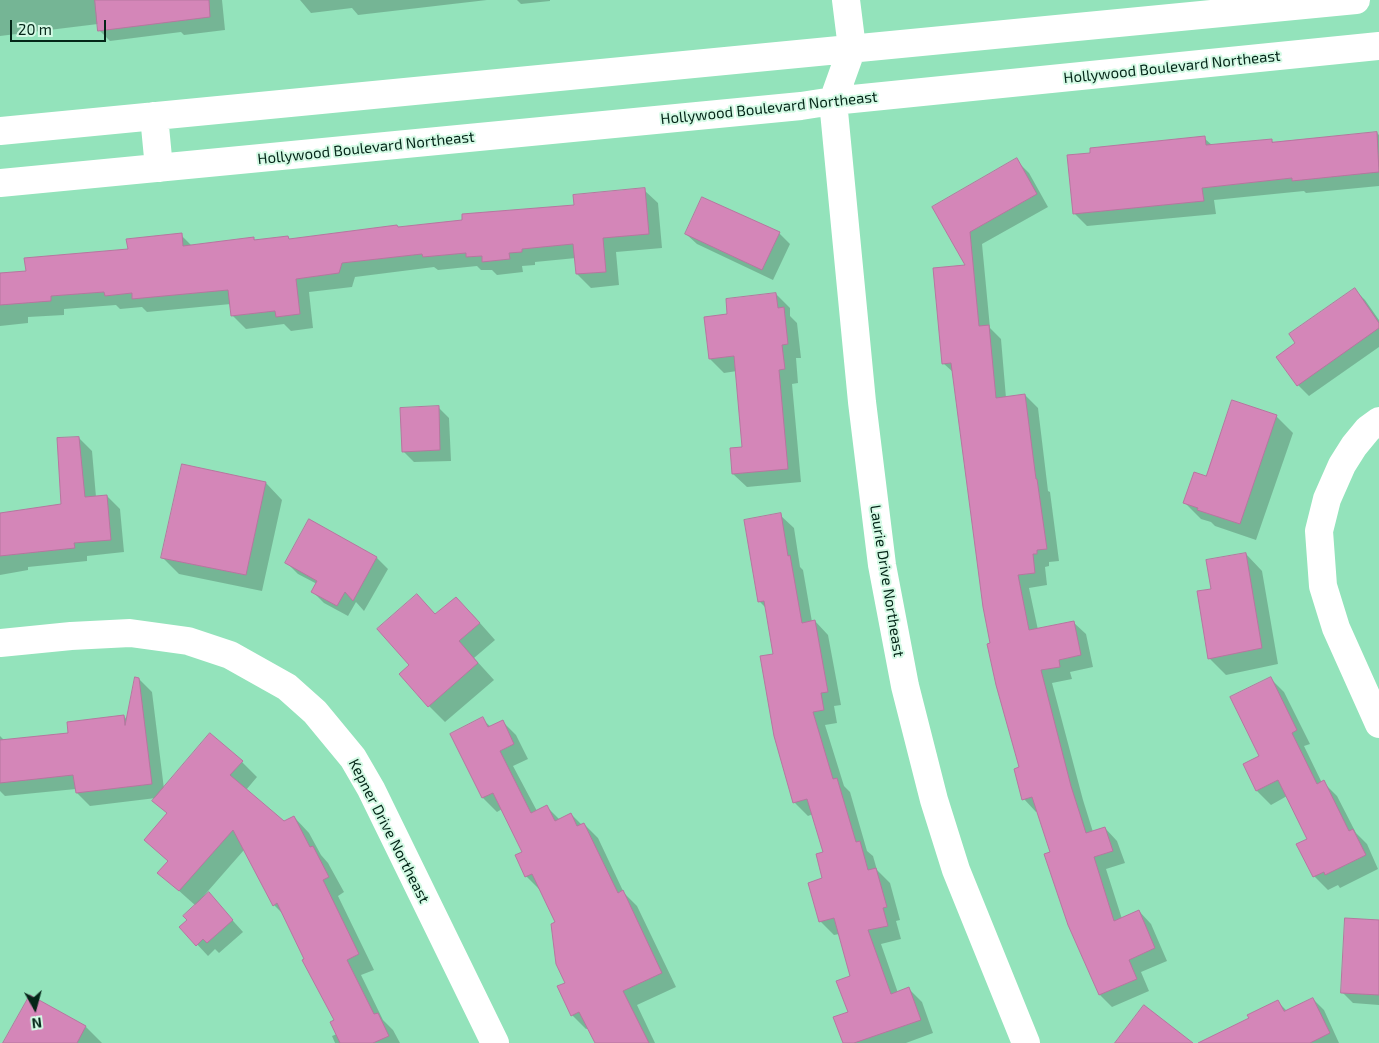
<!DOCTYPE html>
<html>
<head>
<meta charset="utf-8">
<style>
	body { margin:0 }
	#map { position:relative; width:1379px; height:1043px; overflow:hidden; background:#93e3bb; font-family:"Exo 2",sans-serif }
	canvas { display:block }
	.north { position:absolute; left:10px; top:983px; width:50px; height:50px; -webkit-text-stroke:4px #d4fae5; paint-order:stroke; rotate:173deg; font-size:14px; font-weight:700; line-height:20px; text-align:center; color:#042618 }
	.north::after { content:''; display:block; margin:auto; width:18px; height:22px; background:#042618; clip-path:polygon(50% 0,100% 100%,50% 72%,0 100%) }
	.scale { position:absolute; left:10px; top:20px; width:96px; height:22px; box-sizing:border-box; border:2px solid #042618; border-top:0; padding-left:6px; font-size:15px; line-height:18px; white-space:nowrap; color:#042618; -webkit-text-stroke:4px #d4fae5; paint-order:stroke }
</style>
</head>
<body>
<div id="map">
<canvas width="1379" height="1043"></canvas>
<div class="north">N</div>
<div class="scale">20 m</div>
</div>
<script>
const c = document.querySelector('canvas').getContext('2d');
c.lineJoin = 'round';
function paint(path, color) { c.fillStyle = color; c.fill(path, 'evenodd'); }
function trace(path, color, width, dash) { c.strokeStyle = color; c.lineWidth = width; c.lineCap = dash ? 'butt' : 'round'; c.setLineDash(dash || []); c.stroke(path); }
function write(font, color, halo, rows, align = 'center') {
  c.font = font + ' "Exo 2",sans-serif'; c.lineWidth = 4; c.setLineDash([]); c.textBaseline = 'middle'; c.strokeStyle = halo; c.fillStyle = color; for (const [text, x, y, turn = 0] of rows) {
    c.save(); c.translate(x, y); c.rotate((+turn || 0) * Math.PI / 180); c.textAlign = isNaN(turn) ? turn : align; if (halo) c.strokeText(text, 0, 0); c.fillText(text, 0, 0); c.restore();
  }
}
const shadow = new Path2D(`
	M0 0H222L225 30 184 35 181 32 110 41 99 30 98 24 0 36Z
	M300 0H487L358 15 352 8 311 13Z
	M517 0H550V1L521 4Z
	M1377 133 1379 135V186L1306 193 1304 191 1214 200 1216 214 1087 226 1074 213 1204 138 1213 146 1271 140 1274 143Z
	M1016 160 1029 173 1048 207 982 244 990 328 1001 339 1006 398 1025 395 1038 408 1048 491 1050 492 1059 561 1049 562V566L1045 567 1047 585 1029 588 1038 630 1073 622 1086 634 1093 667 1070 672 1072 679 1052 683 1083 800 1093 832 1105 828 1117 841 1125 863 1106 869 1122 919 1139 911 1151 924 1167 961 1141 972 1149 991 1112 1007 1100 995 1038 811 1036 812 1024 799 1020 768 992 644 954 373 943 363 967 266 934 208Z
	M644 190 658 203 662 248 616 252 619 285 591 288 577 274 576 258 535 262V265L522 266 523 272 497 275 492 270H481L477 266 438 270 434 267 355 277 352 287 309 292 313 328 291 331 284 324 246 329 232 315 231 304 147 312 142 307 120 309 116 305 64 309V315L28 317V323L0 326V274L27 272 129 250 181 235 192 246 253 238 256 241 288 237 290 240 399 228 575 206Z
	M779 233 790 244 773 280 697 244 686 234Z
	M1354 289 1365 300 1379 320V347L1309 396 1298 385 1297 344Z
	M776 294 790 308V316L797 323 801 358H796L798 383 792 384 801 482 747 487 733 474 744 449 737 371 724 373 710 359 729 315Z
	M438 407 449 418 451 461 414 462 403 451Z
	M1276 416 1293 433 1256 540 1215 526 1211 522 1201 519 1185 503 1207 478Z
	M79 438 92 451 96 497 107 496 120 509 124 552 87 556V561L28 567V570L0 575V514L63 505Z
	M266 483 282 500 262 591 179 574 163 558Z
	M780 515 794 528 800 567 803 570 812 622 815 621 828 635 841 705 834 706 837 723 825 725 844 786 850 792 867 851 873 856 877 870 890 883 900 920 896 921 901 939 881 944 898 993 909 989 922 1002 933 1033 906 1043H844L849 1013 852 977 839 934 834 935 821 922 824 852 813 814 808 816 794 802 767 609 759 601Z
	M1246 554 1262 571 1278 664 1226 675 1209 658 1212 590Z
	M377 558 388 569 364 611 356 602 348 616 324 603 313 592 317 584 298 574 287 563Z
	M417 595 436 615 472 614 495 640 474 658 494 680 445 722 429 706 411 665Z
	M1270 678 1284 692 1310 744 1304 746 1322 783 1323 782 1337 796 1356 833 1367 844 1378 869 1340 888 1338 885 1328 890 1314 876 1309 839 1287 796 1271 805 1257 791 1244 765 1261 757Z
	M139 679 152 692 164 789 242 762 257 777 246 790 283 822 294 817 309 833 321 855 328 863 344 892 338 896 374 970 361 975 383 1020 393 1030 400 1043H335L332 1036 337 1034 335 1020 285 916 274 905 244 850 201 899 202 900 209 894 243 932 219 953 215 949 208 956 181 927 188 920 196 906 159 873 169 862 146 840 168 814 154 801 156 798 90 806 77 793 76 789 5 796 0 791V736L5 741 70 734 124 716 127 720Z
	M482 719 491 727 502 721 516 735 528 759 513 766 537 811 547 807 560 820 571 814 582 825 584 824 598 838 624 893 637 906 676 987 637 1005 655 1043H596L589 1028 586 1029 572 1015 557 923 540 890 526 876 523 852 502 809 497 812 483 798 451 735Z
	M1379 921V1005L1353 1003 1342 992Z
	M1313 999 1324 1010 1339 1043H1201L1250 1019 1278 1002 1287 1011Z
	M86 1027 102 1043H5Z`);
const building = new Path2D(`
	M95 0H209L210 17 98 31Z
	M1377 132 1379 172 1292 181V178L1202 188 1204 201 1073 214 1067 155 1090 153V148L1205 136 1206 145 1272 139V142Z
	M1017 158 1037 194 970 232 979 326 989 325 996 398 1025 394 1036 479H1037L1047 549 1037 550V554H1033L1035 573 1018 575 1029 630 1074 621 1081 655 1059 660 1060 667 1041 670 1071 786 1086 833 1105 827 1113 851 1094 857 1114 921 1139 910 1155 948 1129 960 1137 979 1099 995 1068 925 1044 854 1050 852 1032 797 1022 800 1014 769 1019 767 996 685 987 644 990 643 983 607 951 363 942 364 933 268 965 265 932 207Z
	M645 188 649 234 603 238 606 272 576 274 573 244 522 249V252L509 253 510 259 482 262V256L466 257V253L423 257 422 254 342 263 339 273 296 279 300 314 276 317 275 311 231 316 228 290 132 299V293L105 296 104 292 51 296V301L0 305V273L26 271 24 258 128 249 126 239 182 233 183 246 254 237V240L288 236 289 239 397 225 398 227 462 220V214L574 205 573 195Z
	M702 197 780 232 762 270 685 234Z
	M1355 288 1379 323V328L1297 386 1276 357 1295 343 1289 334Z
	M776 293 778 308 784 307 788 344 782 345 785 369 779 370 788 469 732 474 730 448 742 447 734 356 709 359 704 317 727 314 726 299Z
	M1232 400 1277 415 1240 524 1197 510 1198 508 1183 503 1194 472 1206 476Z
	M439 406 440 450 402 452 400 408Z
	M79 437 85 497 107 495 111 540 74 543 75 548 0 556V513L61 504 57 438Z
	M182 464 266 482 246 575 161 558Z
	M781 513 788 556 790 555 802 623 815 620 828 692 821 693 824 710 813 712 833 779 837 778 856 842 860 841 868 870 876 868 887 907 883 908 888 926 868 930 891 994 909 987 921 1020 854 1043H843L833 1017 848 1012 836 981 850 976 834 918 819 922 808 883 822 878 816 854 823 852 807 799 793 803 774 736 760 656 773 654 764 601 758 602 744 520Z
	M309 519 377 557 353 601 345 592 337 606 311 592 317 581 285 563Z
	M1246 553 1262 648 1208 659 1197 591 1211 589 1206 560Z
	M417 594 435 614 456 597 480 623 459 641 478 663 428 707 399 674 409 665 377 629Z
	M135 677 139 678 152 784 76 793 73 775 0 783V740L68 733 67 722 124 715 125 725Z
	M1271 677 1297 730 1292 733 1317 784 1324 780 1349 831 1353 829 1366 855 1325 875 1324 872 1313 877 1296 844 1307 839 1278 780 1256 791 1243 764 1259 756 1230 697Z
	M483 717 488 727 503 720 514 744 500 751 531 813 547 805 555 821 571 813 577 826 584 823 618 893 623 890 662 973 623 991 649 1043H595L579 1012 571 1016 557 986 565 983 556 964 551 924 555 922 532 874 525 877 515 855 522 852 493 793 482 798 450 734Z
	M210 733 243 761 230 775 284 821 294 816 310 847 313 846 329 877 323 880 359 954 347 960 374 1014 378 1013 389 1036 373 1043H340L330 1022 334 1020 302 960 304 959 277 903 273 906 233 830 179 891 157 873 168 861 144 840 167 813 152 801Z
	M209 892 233 920 207 943 203 939 196 946 179 927 187 920 183 916Z
	M1345 918 1379 920V995L1341 993Z
	M30 995 86 1026 77 1043H3Z
	M1313 998 1330 1033 1310 1043H1198L1249 1018 1247 1015 1278 1000 1284 1011Z
	M1144 1005 1193 1043H1115Z`);
const street = new Path2D(`
	M846 0 852 48 833 101 862 402 882 565 905 686 934 800 956 870 1026 1043
	M154 116 159 168
	M0 131 1356 0
	M0 183 801 106 833 101 1379 46
	M1379 421 1368 429 1354 446 1342 465 1327 499 1319 531 1323 586 1336 628 1379 724
	M0 643 71 636 130 633 188 641 230 655 287 687 315 712 353 758 371 789 495 1043`);
const streetNames = [
	["Hollywood Boulevard Northeast",1172,67,-6],
	["Hollywood Boulevard Northeast",769,108,-6],
	["Hollywood Boulevard Northeast",366,148,-6],
	["Laurie Drive Northeast",887,581,81],
	["Kepner Drive Northeast",389,831,63]
];
paint(shadow, '#0003');
paint(building, '#d486b8');
trace(building, '#b6769f', 1);
trace(street, '#fff', 28);
write('15px', '#042618', '#d4fae5', streetNames);
</script>
</body>
</html>
